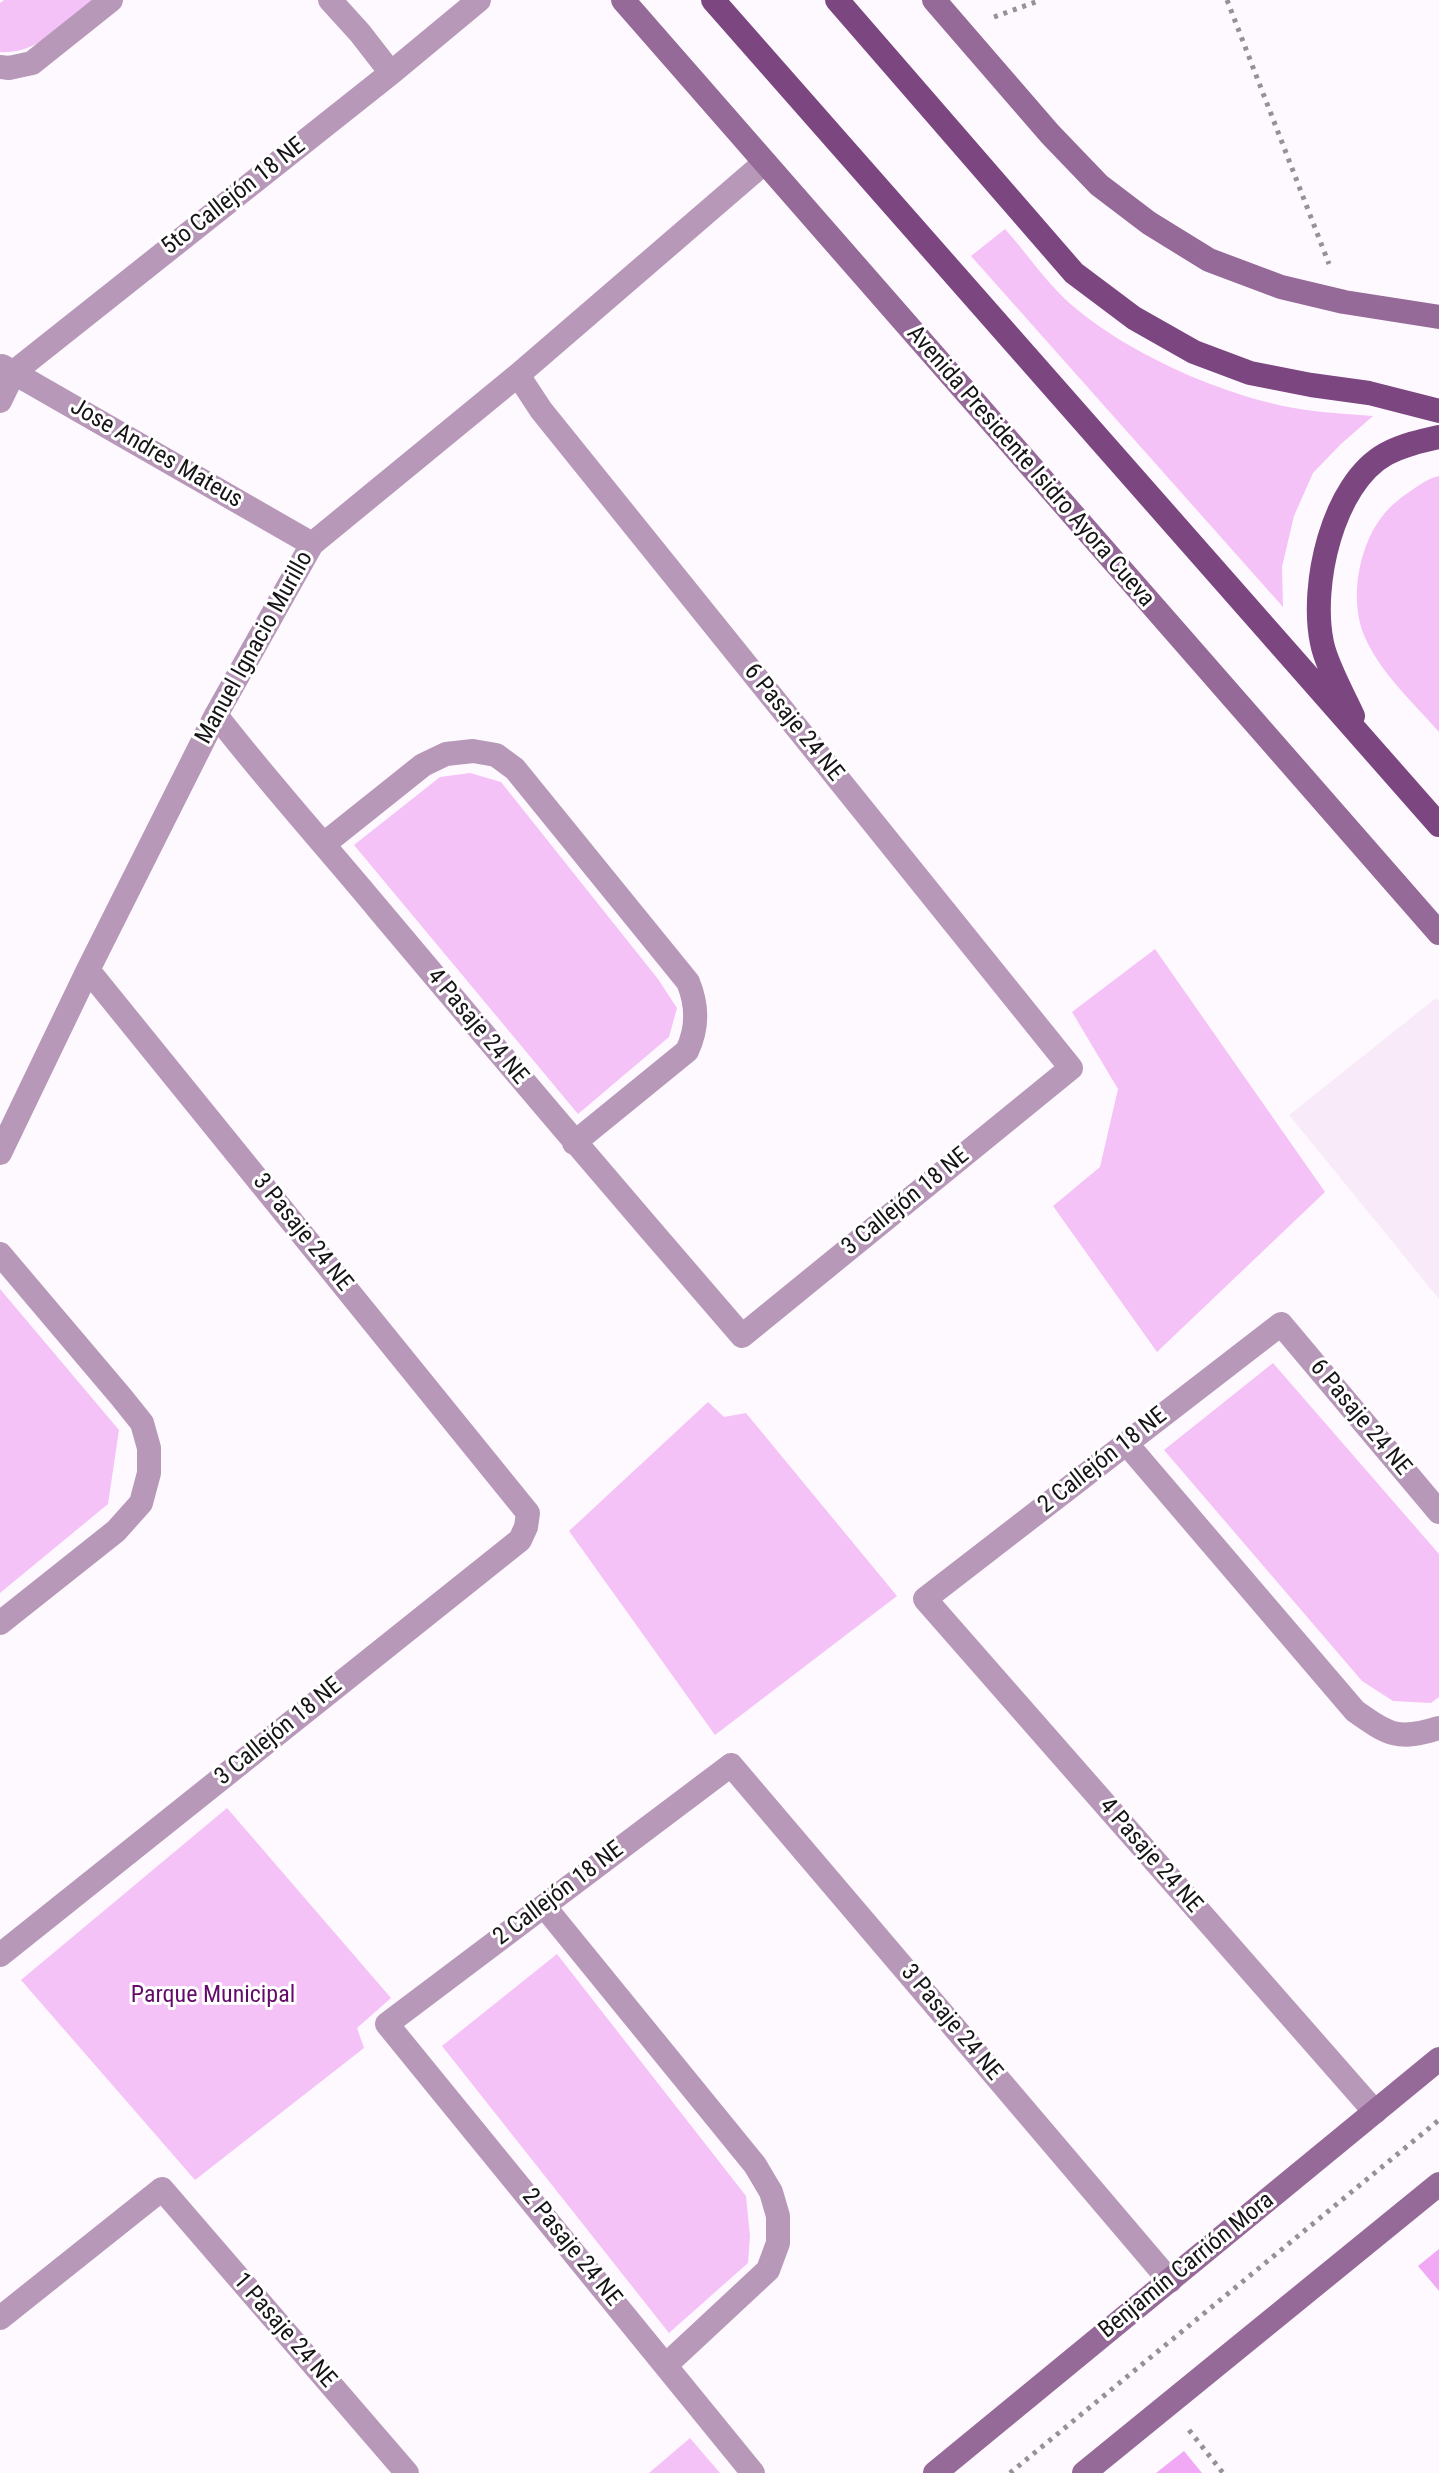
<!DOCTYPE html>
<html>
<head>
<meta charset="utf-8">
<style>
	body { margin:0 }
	canvas { display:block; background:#fef9ff }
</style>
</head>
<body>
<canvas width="1439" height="2473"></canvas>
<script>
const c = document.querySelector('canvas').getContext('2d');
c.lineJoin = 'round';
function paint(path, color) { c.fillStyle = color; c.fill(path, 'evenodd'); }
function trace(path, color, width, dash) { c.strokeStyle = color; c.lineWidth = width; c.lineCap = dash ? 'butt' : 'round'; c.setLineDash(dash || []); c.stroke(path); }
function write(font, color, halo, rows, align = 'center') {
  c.font = font + ' "Roboto Condensed",sans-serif'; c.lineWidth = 6; c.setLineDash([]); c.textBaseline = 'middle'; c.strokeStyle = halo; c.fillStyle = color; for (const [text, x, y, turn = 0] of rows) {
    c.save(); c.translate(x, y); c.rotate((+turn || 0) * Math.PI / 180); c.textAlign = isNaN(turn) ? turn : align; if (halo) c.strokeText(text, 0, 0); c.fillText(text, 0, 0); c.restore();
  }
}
const built = new Path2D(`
	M1436 998 1439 1001V1299L1289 1115Z`);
const green = new Path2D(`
	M4 0H93C65 22 38 55 0 52V3Z
	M1005 229C1025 251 1043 278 1065 299 1122 352 1228 399 1306 410 1328 413 1351 414 1373 416L1341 444 1313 473 1294 516 1282 567 1283 607 971 256Z
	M1439 476V732C1412 701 1376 669 1362 630 1350 593 1360 543 1384 514 1391 505 1403 496 1412 490 1421 484 1429 478 1439 476Z
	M470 773 501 782 658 979 677 1008 669 1037 578 1114 354 845 440 777Z
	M1155 949 1325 1192 1157 1352 1053 1206 1100 1167 1118 1089 1072 1012Z
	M0 1289 119 1430 108 1504 0 1593Z
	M1273 1363 1439 1554V1697L1431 1703 1393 1701 1362 1681 1164 1450Z
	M708 1402 724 1417 746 1413 897 1596 715 1735 569 1531Z
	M227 1808 391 1998 357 2028 364 2048 195 2180 21 1980Z
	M557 1954 746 2196 750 2236 748 2263 669 2333 442 2046Z
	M690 2438 720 2473H649Z`);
const building = new Path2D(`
	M1439 2249V2291L1418 2266Z
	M1184 2451 1202 2473H1156Z`);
const path = new Path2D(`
	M1227 0 1329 264
	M994 17 1041 0
	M1189 2430 1223 2473
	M1010 2473 1439 2120`);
const street = new Path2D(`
	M330 0 360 33 391 73
	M0 67 9 68 32 63 111 0
	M2 366 312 544
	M0 401 14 372 391 73 479 0
	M216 715C268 782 325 845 379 910 499 1053 620 1195 742 1336L1071 1068 541 410 518 375
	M324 844 423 765 446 754 473 751 496 755 515 769 688 982C698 1006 698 1028 687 1051L574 1143
	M0 1153 88 970 216 715 312 544 518 375 764 163
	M0 1254 122 1398 142 1423 149 1448V1473L141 1503 116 1531 0 1623
	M1126 1443 1355 1711C1389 1735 1398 1741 1439 1728
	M544 1906 755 2165 771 2192 778 2216V2243L768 2270 666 2365
	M0 1955 520 1540 526 1527 528 1513 88 970
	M1375 2112 925 1599 1281 1324 1439 1512
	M0 2318 162 2189 407 2473
	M753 2473 387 2024 731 1765 1170 2281`);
const secondary = new Path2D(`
	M623 0 1439 933
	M934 0 1050 134 1099 185 1149 223 1209 260 1281 287 1344 302 1439 317
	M935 2473 1439 2059
	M1084 2473 1439 2184`);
const primary = new Path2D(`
	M713 0 1439 825
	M837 0 1074 273 1134 318 1194 352 1250 373 1311 385 1369 393 1439 411
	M1353 716C1344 696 1326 664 1322 643 1310 586 1332 484 1386 454 1403 445 1421 441 1439 437`);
const streetNames = [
	["5to Callejón 18 NE",234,197,-38],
	["Jose Andres Mateus",156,454,30],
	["Avenida Presidente Isidro Ayora Cueva",1030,467,49],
	["Manuel Ignacio Murillo",255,648,-61],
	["6 Pasaje 24 NE",793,723,51],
	["4 Pasaje 24 NE",477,1027,50],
	["3 Callejón 18 NE",906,1202,-39],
	["3 Pasaje 24 NE",302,1233,51],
	["6 Pasaje 24 NE",1360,1418,50],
	["2 Callejón 18 NE",1103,1461,-38],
	["3 Callejón 18 NE",279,1732,-39],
	["4 Pasaje 24 NE",1150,1856,49],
	["2 Callejón 18 NE",559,1894,-37],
	["3 Pasaje 24 NE",951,2023,50],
	["2 Pasaje 24 NE",571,2248,51],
	["Benjamín Carrión Mora",1187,2266,-39],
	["1 Pasaje 24 NE",284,2331,49]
];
const parkNames = [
	["Parque Municipal",213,1996]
];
paint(built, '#f9eaf9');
paint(green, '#f5c2f8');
paint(building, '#f1a9f6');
trace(path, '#959196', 5, [4, 6]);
trace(street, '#b798b9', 24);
trace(secondary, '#956998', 24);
trace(primary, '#7c4680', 24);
write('24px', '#171417', '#fff', streetNames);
write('24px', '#630b6b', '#fff', parkNames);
</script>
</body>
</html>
